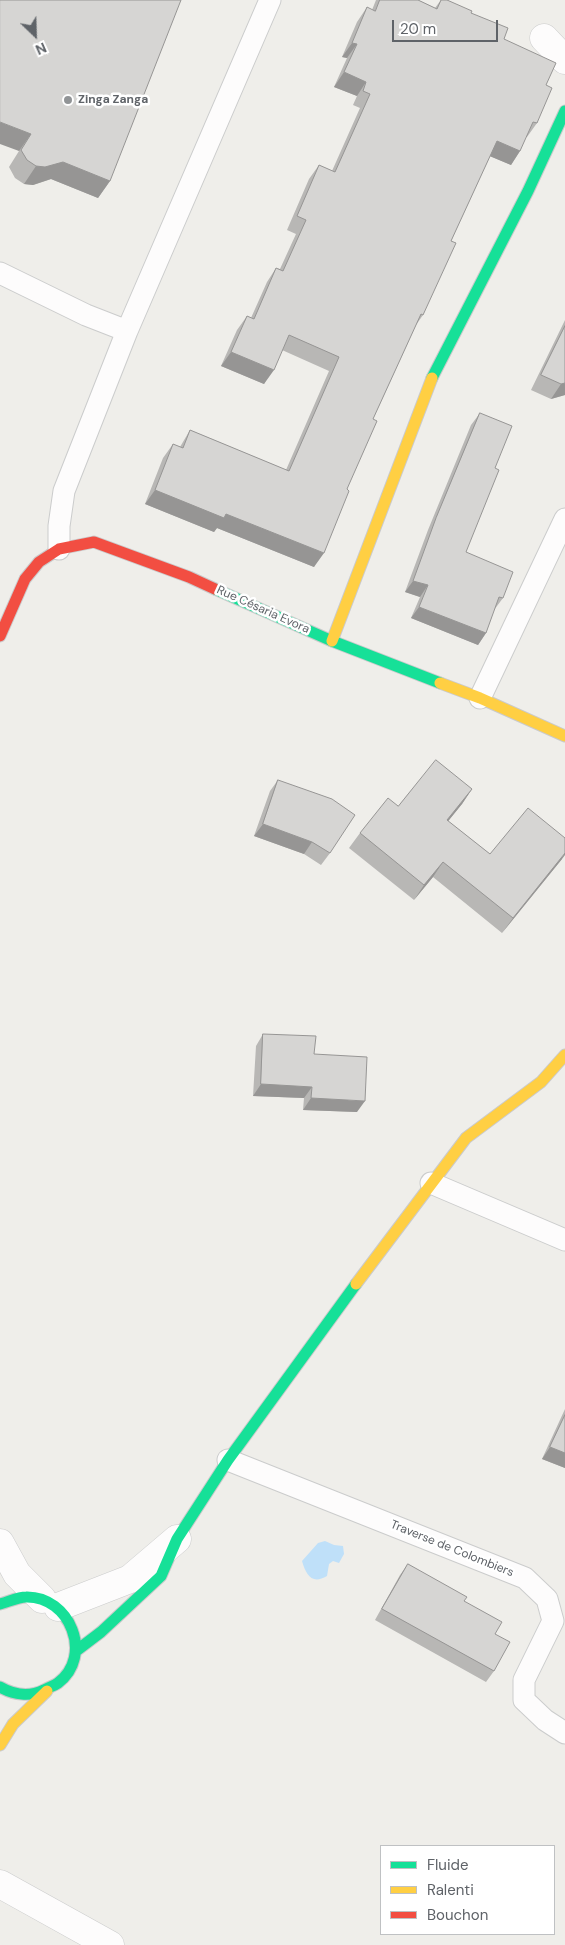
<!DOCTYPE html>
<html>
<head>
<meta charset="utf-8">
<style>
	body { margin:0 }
	#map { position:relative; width:565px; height:1945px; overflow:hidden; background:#efeeea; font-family:"DM Sans",sans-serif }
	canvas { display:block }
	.legend { position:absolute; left:380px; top:1845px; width:175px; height:90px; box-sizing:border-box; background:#fff; border:1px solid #bfc1c3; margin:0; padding:6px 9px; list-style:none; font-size:15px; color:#5f6368 }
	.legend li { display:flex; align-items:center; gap:10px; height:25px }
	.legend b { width:25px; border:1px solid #bfc1c3 }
	.north { position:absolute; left:10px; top:10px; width:50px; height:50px; -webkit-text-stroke:4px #fff; paint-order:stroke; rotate:156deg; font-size:14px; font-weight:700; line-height:20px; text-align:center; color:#5f6368 }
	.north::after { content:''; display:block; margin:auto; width:18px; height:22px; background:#5f6368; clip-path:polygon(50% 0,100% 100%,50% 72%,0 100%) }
	.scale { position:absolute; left:392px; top:20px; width:106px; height:22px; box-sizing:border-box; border:2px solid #5f6368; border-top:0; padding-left:6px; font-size:15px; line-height:18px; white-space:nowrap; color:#5f6368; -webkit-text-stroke:4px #fff; paint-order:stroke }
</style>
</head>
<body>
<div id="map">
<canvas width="565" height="1945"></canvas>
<ul class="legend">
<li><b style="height:6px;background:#16e098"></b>Fluide</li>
<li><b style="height:6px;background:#ffcf43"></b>Ralenti</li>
<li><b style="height:6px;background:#f24e42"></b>Bouchon</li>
</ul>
<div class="north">N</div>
<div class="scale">20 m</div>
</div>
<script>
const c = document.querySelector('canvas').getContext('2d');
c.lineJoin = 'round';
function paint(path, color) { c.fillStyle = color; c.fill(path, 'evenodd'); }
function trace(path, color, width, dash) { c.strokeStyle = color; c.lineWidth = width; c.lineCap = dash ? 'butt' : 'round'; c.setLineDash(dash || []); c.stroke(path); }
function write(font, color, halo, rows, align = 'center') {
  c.font = font + ' "DM Sans",sans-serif'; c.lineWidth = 5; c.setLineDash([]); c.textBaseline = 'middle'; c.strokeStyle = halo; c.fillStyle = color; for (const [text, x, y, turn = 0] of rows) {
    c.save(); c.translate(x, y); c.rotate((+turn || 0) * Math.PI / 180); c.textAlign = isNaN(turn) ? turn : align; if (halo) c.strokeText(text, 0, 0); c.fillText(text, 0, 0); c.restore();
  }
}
const water = new Path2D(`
	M325 1541 334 1545 343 1546 344 1554 339 1563 333 1561 329 1564 327 1576C312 1585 306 1575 302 1561L318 1543Z`);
const lane = new Path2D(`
	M0 273 86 315 127 331
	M59 549V526L64 491 127 331 270 0
	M480 698 565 519
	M431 1183 565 1240
	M228 1460 525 1578 547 1599 553 1621 524 1680V1700L545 1720 565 1733`);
const street = new Path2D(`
	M544 38 565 60
	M0 1543 17 1574 42 1599
	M58 1607 130 1579 177 1539
	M0 1884 110 1945`);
const fast = new Path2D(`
	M432 378 528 191 565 111
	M215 589 332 641 440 683
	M0 1604C8 1602 18 1597 26 1597 70 1596 94 1656 58 1683 54 1686 49 1687 44 1690 30 1697 14 1695 0 1687
	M76 1651 101 1632 161 1576 177 1539 228 1460 356 1284`);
const slow = new Path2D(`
	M332 641 432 378
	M440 683 480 698 565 736
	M356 1284 466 1138 541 1082 565 1055
	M0 1745 13 1724 47 1691`);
const jam = new Path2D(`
	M0 636 25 579 39 562 59 549 94 542 189 577 215 589`);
const wall = new Path2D(`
	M0 0 110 181 98 198 51 179 33 185 24 184 15 178 9 167 19 151Z
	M376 0H418L435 8 441 0H447L471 13 504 39 546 85 537 123 527 137H526L520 151 511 165 490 156 451 241 423 315 416 325 373 419 347 489 314 567 217 528 214 532 145 504 163 458 173 444 180 447 190 430 286 470 329 371 282 350 264 384 221 366 237 330 247 316 251 318 267 282 276 268 280 269 296 234 287 230 309 179 319 165 332 171 360 108 353 105 357 96 334 87 347 58 342 57 357 22 367 7 372 10Z
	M565 320V395L551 399 531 390Z
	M480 413 495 468 466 552 503 598 494 610 486 633 478 645 411 618 420 597 405 592 428 530 471 425Z
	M278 780 330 853 321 865 304 854 254 836 270 791Z
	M472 789 462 804 448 821 490 854 562 859 502 933 433 877 414 900 349 848 360 833 398 806Z
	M263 1034 314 1054 357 1112 303 1110 304 1098 253 1096 256 1046Z
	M565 1409V1468L542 1459Z
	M408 1564 464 1601 495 1634 494 1671 486 1682 375 1620 400 1575Z`);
const shadedWall = new Path2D(`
	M352 43 357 44 347 58 342 57Z
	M344 72 366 82 357 96 334 87Z
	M0 122 31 134 19 151 0 144Z
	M497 141 520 151 511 165 487 155Z
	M63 162 110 181 98 198 51 179 33 185 24 184 36 166Z
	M231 352 274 370 264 384 221 366Z
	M565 383V395L551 399 561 384Z
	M155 490 226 514 324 553 314 567 217 528 214 532 145 504Z
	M413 581 428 585 420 597 405 592Z
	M419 607 486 633 478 645 411 618Z
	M472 789 462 804 437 835 447 820Z
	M263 824 312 842 304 854 254 836Z
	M565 853V855L562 859 502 933 513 918Z
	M443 862 433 877 414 900 424 885Z
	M261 1084 312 1087 304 1098 253 1096Z
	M311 1098 365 1101 357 1112 303 1110Z
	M550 1447 565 1453V1468L542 1459Z`);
const building = new Path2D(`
	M0 0H181L110 181 63 162 45 167 36 166 27 160 21 150 31 134 0 122Z
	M380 0H418L437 9 441 0H447L472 11 471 13 508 28 504 39 556 63 546 85 552 88 537 123 533 122 520 151 497 141 451 241 456 243 423 315 421 314 373 419 377 421 347 489 349 491 324 553 226 514 224 518 155 490 173 444 183 448 190 430 289 471 339 357 289 335 274 370 231 352 247 316 254 319 276 268 283 271 306 220 297 216 319 165 335 172 370 94 363 91 366 82 344 72 357 44 352 43 367 7 375 11Z
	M565 326V383L561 384 541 375Z
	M480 413 512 426 495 468 499 470 466 552 513 572 503 598 499 597 486 633 419 607 428 585 413 581 436 518Z
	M436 760 472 789 447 820 490 854 528 808 565 838V853L513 918 443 862 424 885 360 833 388 798 398 806Z
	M278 780 332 799 355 815 330 853 312 842 263 824Z
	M263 1034 316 1036 314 1054 367 1057 365 1101 311 1098 312 1087 261 1084Z
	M565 1415V1453L550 1447Z
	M408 1564 467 1597 464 1601 502 1622 495 1634 510 1642 494 1671 382 1609Z`);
const markers = [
	[68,100,5,"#919496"]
];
const poiNames = [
	["Zinga Zanga",78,100]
];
const streetNames = [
	["Rue Césaria Evora",263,610,24],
	["Traverse de Colombiers",452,1549,22]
];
paint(water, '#bfe0f9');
trace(lane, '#cbcccc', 23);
trace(street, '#cbcccc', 29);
trace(fast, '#cacacb', 13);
trace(slow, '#cacacb', 13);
trace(jam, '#cacacb', 13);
trace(lane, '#fdfcfc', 21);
trace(street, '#fdfcfc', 28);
trace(fast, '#16e098', 11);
trace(slow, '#ffcf43', 11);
trace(jam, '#f24e42', 11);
paint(wall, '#b8b7b5');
paint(shadedWall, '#969594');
paint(building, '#d6d5d3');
trace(building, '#969594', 1);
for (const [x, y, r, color] of markers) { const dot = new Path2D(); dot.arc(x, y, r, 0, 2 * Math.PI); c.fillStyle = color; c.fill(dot); trace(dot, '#fff', 2); }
write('bold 12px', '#5f6368', '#fff', poiNames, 'left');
write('12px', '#5f6368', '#fff', streetNames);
</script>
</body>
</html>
